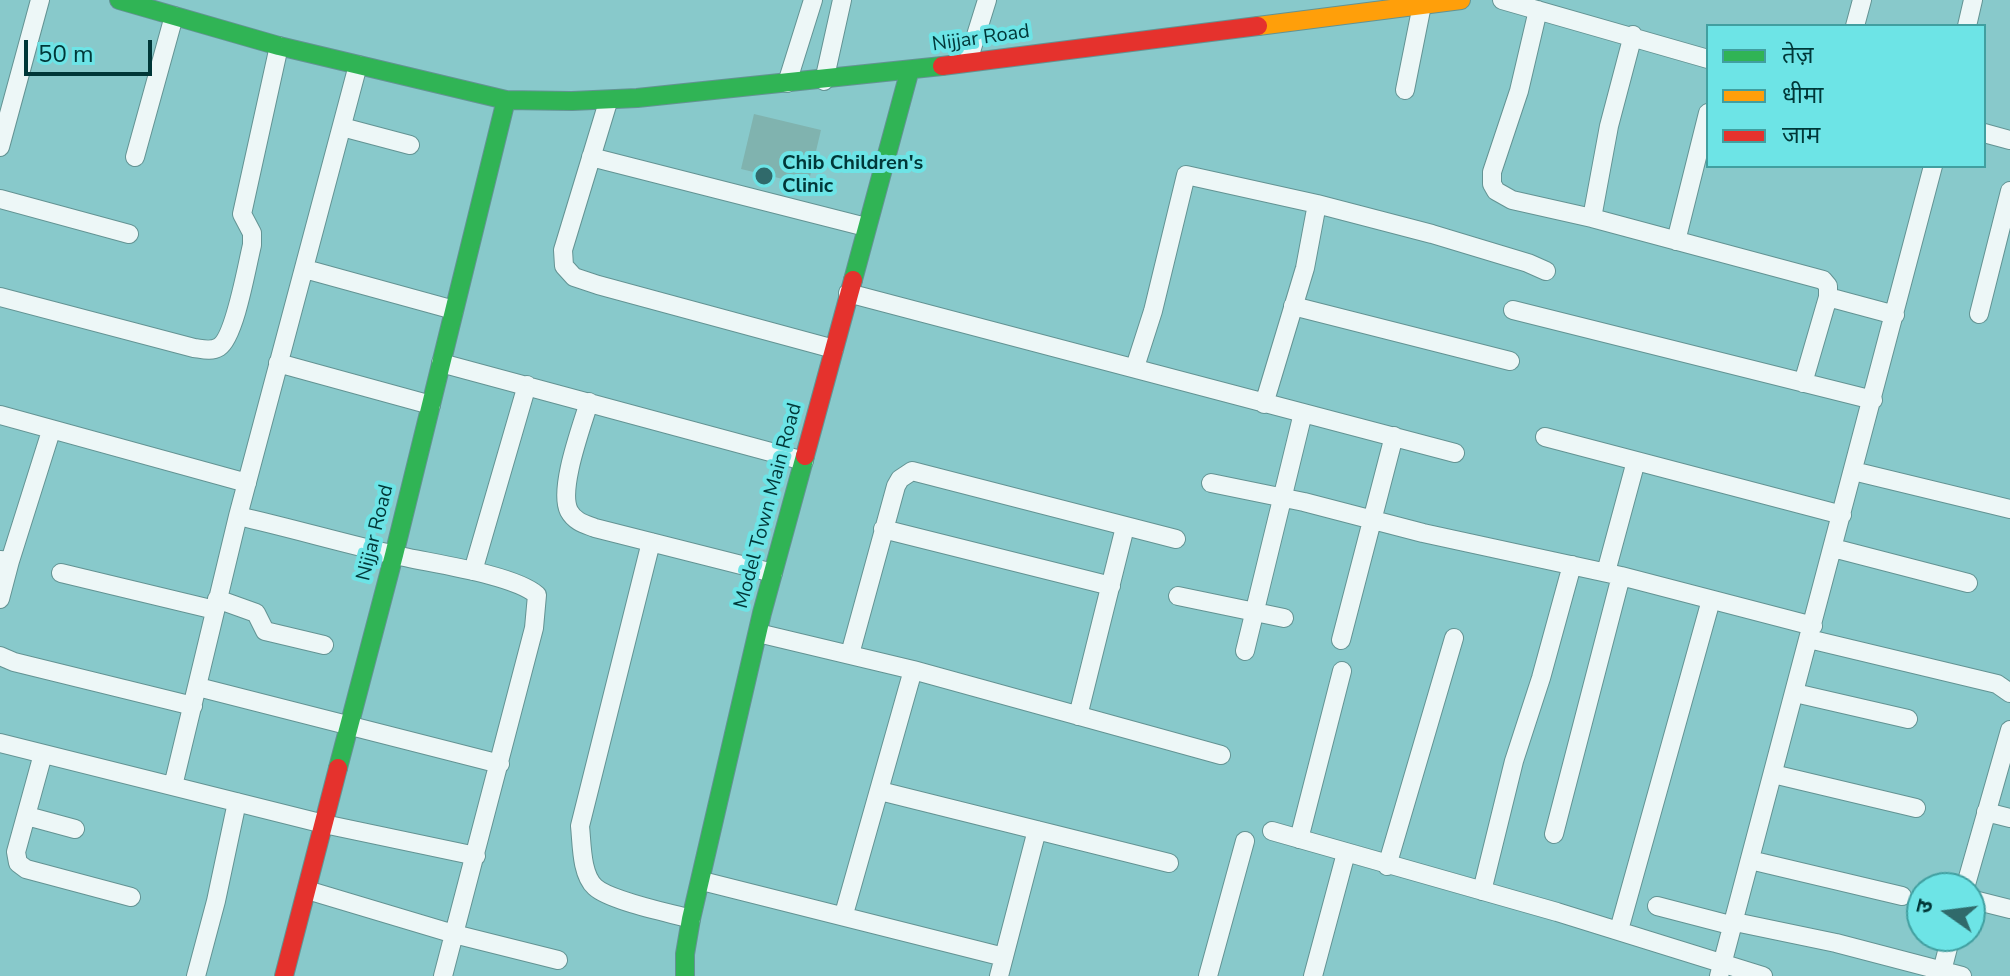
<!DOCTYPE html>
<html>
<head>
<meta charset="utf-8">
<style>
	body { margin:0 }
	#map { position:relative; width:2010px; height:976px; overflow:hidden; background:#88c9cb; font-family:"Nunito Sans","Noto Sans Devanagari",sans-serif }
	canvas { display:block }
	.legend { position:absolute; left:1706px; top:24px; width:280px; height:144px; box-sizing:border-box; background:#6de4e6; border:2px solid #419fa0; margin:0; padding:10px 14px; list-style:none; font-size:24px; color:#003738 }
	.legend li { display:flex; align-items:center; gap:16px; height:40px }
	.legend b { width:40px; border:2px solid #419fa0 }
	.north { position:absolute; left:1906px; top:872px; width:80px; height:80px; box-sizing:border-box; background:#6de4e6; border:2px solid #419fa0; border-radius:50%; rotate:284deg; font-size:22px; font-weight:700; line-height:32px; text-align:center; color:#003738 }
	.north::after { content:''; display:block; margin:auto; width:28px; height:36px; background:#306a6b; clip-path:polygon(50% 0,100% 100%,50% 72%,0 100%) }
	.scale { position:absolute; left:24px; top:40px; width:128px; height:36px; box-sizing:border-box; border:4px solid #003738; border-top:0; padding-left:10px; font-size:24px; line-height:28px; white-space:nowrap; color:#003738; -webkit-text-stroke:6px #6de4e6; paint-order:stroke }
</style>
</head>
<body>
<div id="map">
<canvas width="2010" height="976"></canvas>
<ul class="legend">
<li><b style="height:10px;background:#30b455"></b>तेज़</li>
<li><b style="height:10px;background:#ff9f0a"></b>धीमा</li>
<li><b style="height:10px;background:#e5322d"></b>जाम</li>
</ul>
<div class="north">उ</div>
<div class="scale">50 m</div>
</div>
<script>
const c = document.querySelector('canvas').getContext('2d');
c.lineJoin = 'round';
function paint(path, color) { c.fillStyle = color; c.fill(path, 'evenodd'); }
function trace(path, color, width, dash) { c.strokeStyle = color; c.lineWidth = width; c.lineCap = dash ? 'butt' : 'round'; c.setLineDash(dash || []); c.stroke(path); }
function write(font, color, halo, rows, align = 'center') {
  c.font = font + ' "Nunito Sans",sans-serif'; c.lineWidth = 8; c.setLineDash([]); c.textBaseline = 'middle'; c.strokeStyle = halo; c.fillStyle = color; for (const [text, x, y, turn = 0] of rows) {
    c.save(); c.translate(x, y); c.rotate((+turn || 0) * Math.PI / 180); c.textAlign = isNaN(turn) ? turn : align; if (halo) c.strokeText(text, 0, 0); c.fillText(text, 0, 0); c.restore();
  }
}
const building = new Path2D(`
	M754 114 821 130 808 185 741 169Z`);
const street = new Path2D(`
	M1502 0 1708 59
	M1538 10 1519 91 1492 172V184L1496 191 1512 200 1592 218 1823 280 1828 286V297L1803 383
	M1855 26 1862 0
	M1967 26 1973 0
	M968 61 987 0
	M824 81 842 0
	M787 83 813 0
	M1405 90 1423 0
	M608 102 563 250 564 266 574 277 598 285 834 349
	M342 127 410 145
	M1984 133 2010 140
	M0 147 40 0
	M135 157 174 16
	M591 157 866 227
	M0 199 129 234
	M1592 218 1609 126 1633 35
	M1676 241 1708 113
	M305 269 454 310
	M848 293 1455 453
	M0 297 194 348C202 349 211 352 219 347 235 337 247 265 252 245V233L242 214 279 46
	M1828 297 1895 315
	M1293 306 1510 361
	M1513 310 1873 400
	M1979 314 2010 191
	M278 363 431 405
	M441 363 804 461
	M1135 367 1153 311 1186 175 1317 204 1432 234 1528 263 1546 271
	M589 402C582 426 558 489 569 511 575 522 585 524 595 528L773 573
	M1264 404 1305 268 1317 204
	M0 415 247 483
	M1545 437 1842 515
	M1853 471 2010 509
	M1211 483 1304 502 1423 533 1621 576 1813 626
	M238 516C291 528 342 543 395 555 428 563 513 574 537 595L534 628 443 976
	M883 529 1111 586
	M651 542 580 826C582 844 581 874 595 887 610 901 670 913 691 919
	M1833 548 1968 583
	M0 560 10 561 51 431
	M473 571 527 385
	M1606 572 1636 461
	M61 573 215 610
	M1178 596 1284 618
	M0 599 10 561
	M217 599 256 613 265 631 324 645
	M758 633 913 670 1221 755
	M1809 639 1997 684 2010 693
	M1341 640 1394 436
	M1245 651 1303 413
	M850 654 896 486 900 479 912 471 1176 539
	M0 656 14 662 193 706
	M198 687 500 764
	M1795 693 1908 719
	M1078 716 1125 527
	M0 743 324 824 476 856
	M43 754 16 852 18 863 26 869 131 897
	M1773 774 1916 808
	M173 786 238 516 358 65
	M880 791 1169 863
	M1986 812 2010 818
	M27 816 75 829
	M1272 831 1557 912 1763 976
	M1554 834 1621 576
	M1299 839 1342 671
	M1750 860 1902 896
	M1387 866 1454 638
	M702 881 1004 957
	M1965 888 2010 730
	M307 890 454 934 558 960
	M1482 891 1514 761 1541 678 1572 565
	M1970 899 2010 909
	M1657 906 1734 926
	M844 914 913 670
	M1735 922 1836 943 1962 976
	M1619 930 1711 600
	M1942 971 1951 936
	M196 976 216 901 237 802
	M999 976 1037 830
	M1208 976 1245 841
	M1313 976 1346 853
	M1719 976 1933 166`);
const fast = new Path2D(`
	M119 0 279 46 506 100 572 101 637 98 942 66
	M853 280 909 73
	M338 768 394 555 506 100
	M685 976V954L691 919 762 613 805 456`);
const slow = new Path2D(`
	M1258 26 1461 0`);
const jam = new Path2D(`
	M942 66 1258 26
	M805 456 853 280
	M284 976 338 768`);
const markers = [
	[764,176,10,"#306a6b"]
];
const streetNames = [
	["Nijjar Road",981,39,-8],
	["Model Town Main Road",769,506,-75],
	["Nijjar Road",376,533,-76]
];
const poiNames = [
	["Chib Children's",782,164],
	["Clinic",782,187]
];
paint(building, '#80b3af');
trace(street, '#639393', 20);
trace(fast, '#639393', 20);
trace(slow, '#639393', 20);
trace(jam, '#639393', 20);
trace(street, '#edf7f7', 18);
trace(fast, '#30b455', 18);
trace(slow, '#ff9f0a', 18);
trace(jam, '#e5322d', 18);
for (const [x, y, r, color] of markers) { const dot = new Path2D(); dot.arc(x, y, r, 0, 2 * Math.PI); c.fillStyle = color; c.fill(dot); trace(dot, '#6de4e6', 3); }
write('20px', '#003738', '#6de4e6', streetNames);
write('bold 20px', '#003738', '#6de4e6', poiNames, 'left');
</script>
</body>
</html>
